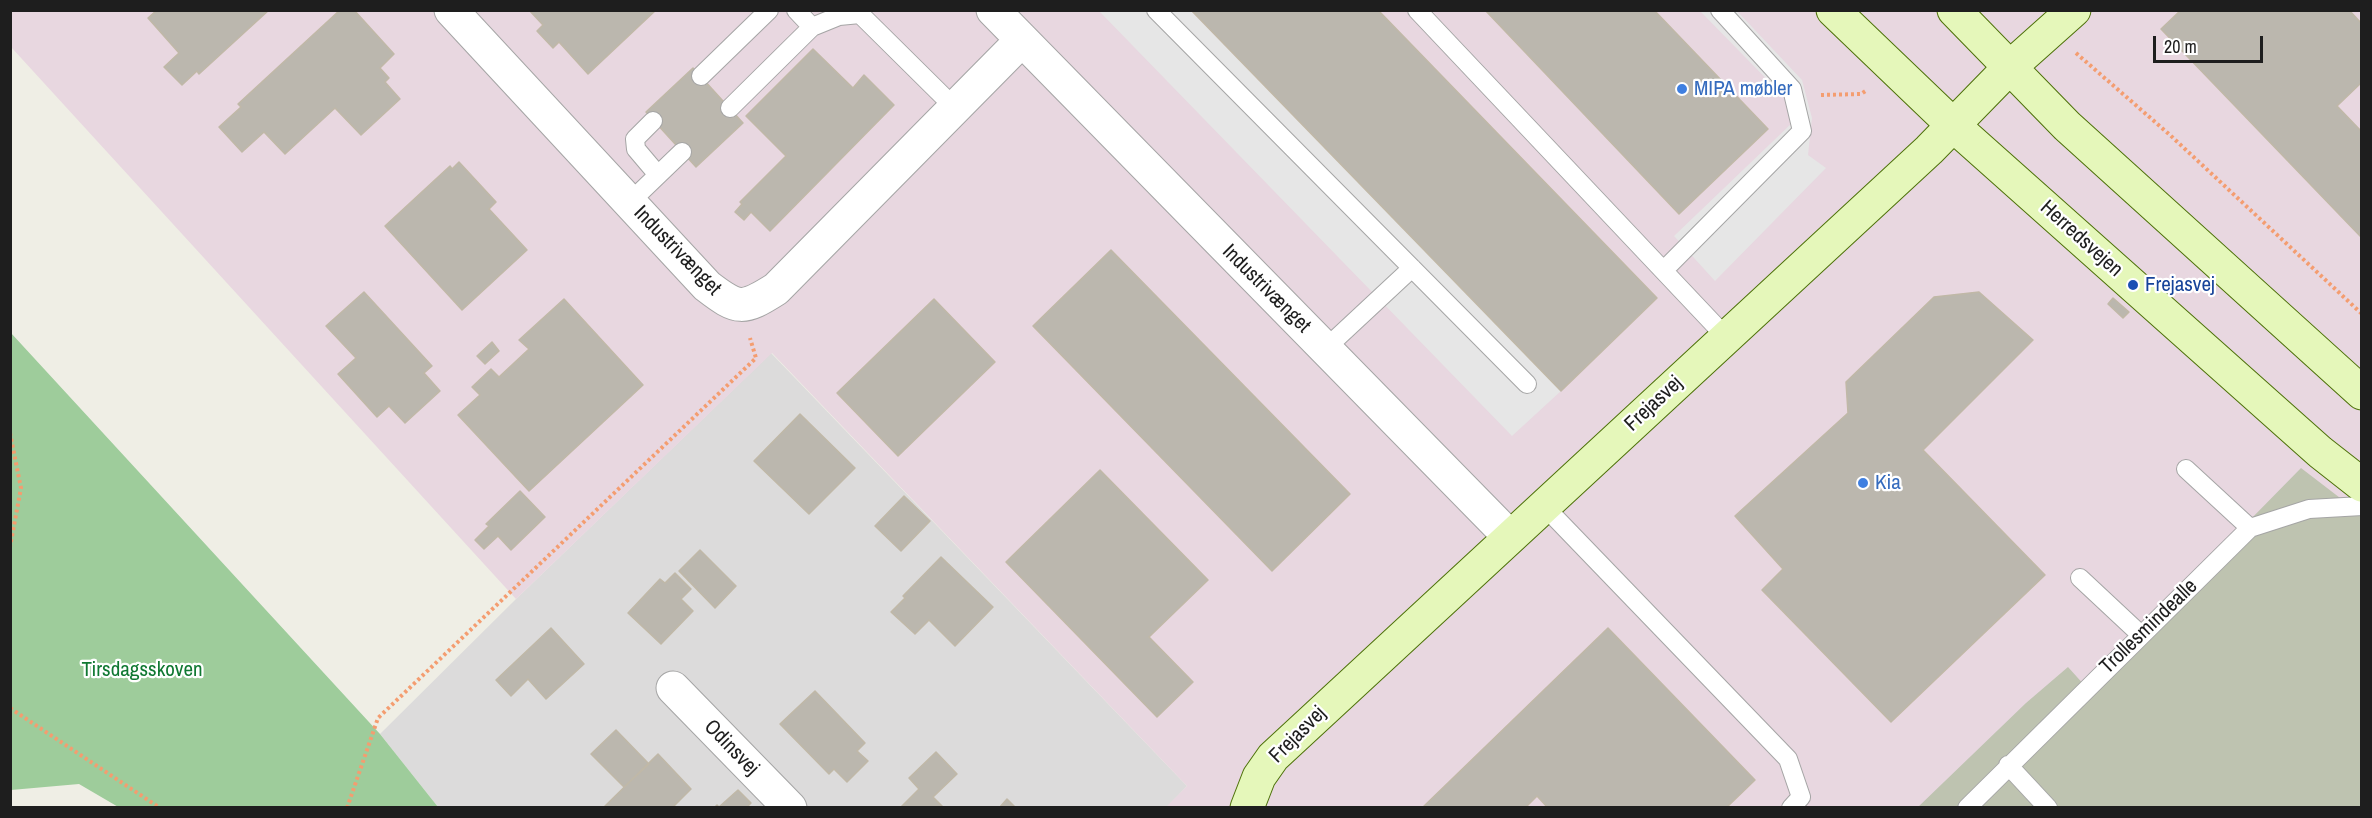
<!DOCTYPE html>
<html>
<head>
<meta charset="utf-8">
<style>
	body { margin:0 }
	#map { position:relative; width:2372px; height:818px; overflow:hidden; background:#efeee5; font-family:"Archivo Narrow",sans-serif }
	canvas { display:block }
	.frame { position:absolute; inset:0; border:12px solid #1e1e1e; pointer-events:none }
	.scale { position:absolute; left:2153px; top:36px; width:110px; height:27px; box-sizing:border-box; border:3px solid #1e1e1e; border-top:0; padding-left:8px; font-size:18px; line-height:21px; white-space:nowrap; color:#1e1e1e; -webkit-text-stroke:4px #fff; paint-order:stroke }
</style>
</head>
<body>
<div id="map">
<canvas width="2372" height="818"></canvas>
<div class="frame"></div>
<div class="scale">20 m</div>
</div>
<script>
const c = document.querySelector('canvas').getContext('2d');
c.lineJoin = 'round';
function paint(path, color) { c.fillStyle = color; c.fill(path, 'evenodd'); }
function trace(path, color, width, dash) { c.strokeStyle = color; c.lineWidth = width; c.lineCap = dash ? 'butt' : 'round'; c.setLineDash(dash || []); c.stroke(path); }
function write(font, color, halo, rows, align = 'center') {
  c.font = font + ' "Archivo Narrow",sans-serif'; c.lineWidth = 4.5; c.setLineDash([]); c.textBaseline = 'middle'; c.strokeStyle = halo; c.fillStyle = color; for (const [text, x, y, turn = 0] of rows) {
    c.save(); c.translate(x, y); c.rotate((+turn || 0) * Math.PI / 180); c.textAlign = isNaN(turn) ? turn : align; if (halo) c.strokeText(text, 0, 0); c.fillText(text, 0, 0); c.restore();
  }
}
const residential = new Path2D(`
	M771 353 1187 786 1166 808 438 807 380 734 516 599Z`);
const industrial = new Path2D(`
	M11 10 2361 11V807H1166L1187 786 772 353 516 599 11 47Z`);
const construction = new Path2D(`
	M2301 468 2361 514V807L1917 808 2026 703 2068 667 2086 687Z`);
const forest = new Path2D(`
	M11 333 380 734 438 807 120 808 79 784 11 790Z`);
const parking = new Path2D(`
	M1099 11H1191L1561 391 1512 436Z
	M1700 11H1737L1802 80 1812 118 1808 155 1826 168 1715 281 1674 236 1793 122 1787 100Z`);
const building = new Path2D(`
	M157 10H269L199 74 197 71 182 85 164 67 179 53 148 18Z
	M340 10H354L394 54 380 68 389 78 385 82 400 99 361 135 335 108 285 154 264 132 242 152 219 127 241 107 238 104Z
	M529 10H656L588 74 559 42 553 48 537 31 543 25Z
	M1191 10H1378L1657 298 1561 391Z
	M1485 10H1654L1768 129 1679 214Z
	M2181 10H2349L2362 24V82L2337 106 2362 132 2361 237 2161 29Z
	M813 49 853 88 864 75 894 105 770 231 751 212 744 220 735 212 742 204 740 202 786 156 746 116Z
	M693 68 743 123 696 167 646 112Z
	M459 162 496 202 489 209 527 250 462 310 385 226 450 166 452 169Z
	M1111 250 1350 494 1272 571 1033 326Z
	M364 292 432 366 424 373 440 391 405 423 389 406 377 417 338 374 356 358 326 326Z
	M1979 292 2033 340 1923 450 2045 575 1891 722 1762 590 1783 569 1735 516 1848 413 1846 382 1934 297Z
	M2113 298 2129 312 2123 318 2108 304Z
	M564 299 643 385 529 491 458 415 480 395 472 387 491 369 499 377 529 349 519 340Z
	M934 299 995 362 898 456 837 393Z
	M492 342 499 351 485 364 477 356Z
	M800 414 855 468 809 514 754 461Z
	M1100 470 1208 580 1149 637 1193 682 1157 717 1006 562Z
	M520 491 545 517 511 550 498 536 484 549 475 540 489 526 486 524Z
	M904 496 930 521 901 551 875 526Z
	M700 550 736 586 715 608 679 571Z
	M941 557 993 607 955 646 929 620 915 634 891 612 905 598 903 596Z
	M675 573 691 589 681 599 693 611 661 644 628 613 660 579 665 583Z
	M551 628 584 664 546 699 528 679 511 696 496 680Z
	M1608 628 1755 780 1726 808H1548L1537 796 1525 808H1422Z
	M815 691 865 743 857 751 868 761 847 782 834 769 829 774 780 724Z
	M616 730 649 764 624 787 591 754Z
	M936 752 957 774 933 797 944 808H900L919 789 909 778Z
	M658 754 691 789 672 808H603Z
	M738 790 751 803 746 808H714L717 805 719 807Z
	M1007 799 1016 808H999Z`);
const path = new Path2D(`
	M2076 53 2170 135 2362 314
	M1821 95 1861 94 1867 90
	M10 433 21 488 10 547
	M10 708 160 808
	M347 808 378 718 756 358 750 338`);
const lane = new Path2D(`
	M796 10 812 27
	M1156 10 1527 384
	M1417 10 1726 337
	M701 76 769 10
	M730 108 812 27 839 16 860 14 954 107
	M653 121 635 139 636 149 658 175
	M629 203 682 152
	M1664 270 1802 131 1792 89 1720 10
	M1325 349 1412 268
	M2186 469 2250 528
	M1544 506 1788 759 1801 797 1791 808
	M2080 578 2141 635
	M2008 765 2048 808
	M1967 808 2250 528 2309 509 2362 506`);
const street = new Path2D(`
	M451 10 707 286C738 310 743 310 776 289L1022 40
	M993 10 1510 537
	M673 688 790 808`);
const secondary = new Path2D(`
	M1833 10 1954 126 2320 452 2362 485
	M1954 10 2067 126 2362 393
	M1247 808 1259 777 1273 757 1929 150 2009 68 2074 10`);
const markers = [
	[1682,89,6,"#3f7fe0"],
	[2133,285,6,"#1a4fb4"],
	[1863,483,6,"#3f7fe0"]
];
const shopNames = [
	["MIPA møbler",1694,89],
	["Kia",1875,483]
];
const streetNames = [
	["Herredsvejen",2081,239,42],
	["Industrivænget",677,251,46],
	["Industrivænget",1266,289,45],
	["Frejasvej",1654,404,-43],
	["Trollesmindealle",2149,627,-44],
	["Frejasvej",1298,735,-45],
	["Odinsvej",731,748,46]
];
const transitNames = [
	["Frejasvej",2145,285]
];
const parkNames = [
	["Tirsdagsskoven",142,670]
];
paint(residential, '#dcdbdb');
paint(industrial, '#e8d7e0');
paint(construction, '#bec3b0');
paint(forest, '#9ecc9b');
paint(parking, '#e6e6e6');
paint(building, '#bbb7ae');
trace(building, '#c0b8a7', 1.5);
trace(lane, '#a5a5a5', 20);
trace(street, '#a5a5a5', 35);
trace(secondary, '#4d7109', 35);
trace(path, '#f49d70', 4, [3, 3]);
trace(lane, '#fff', 18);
trace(street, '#fff', 33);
trace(secondary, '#e5f7ba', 33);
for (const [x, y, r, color] of markers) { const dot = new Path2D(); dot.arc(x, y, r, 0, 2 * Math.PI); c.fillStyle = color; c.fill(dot); trace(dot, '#fff', 2); }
write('21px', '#366cbe', '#fff', shopNames, 'left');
write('21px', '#1e1e1e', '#fff', streetNames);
write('21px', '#164399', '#fff', transitNames, 'left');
write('21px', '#107832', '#fff', parkNames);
</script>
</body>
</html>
